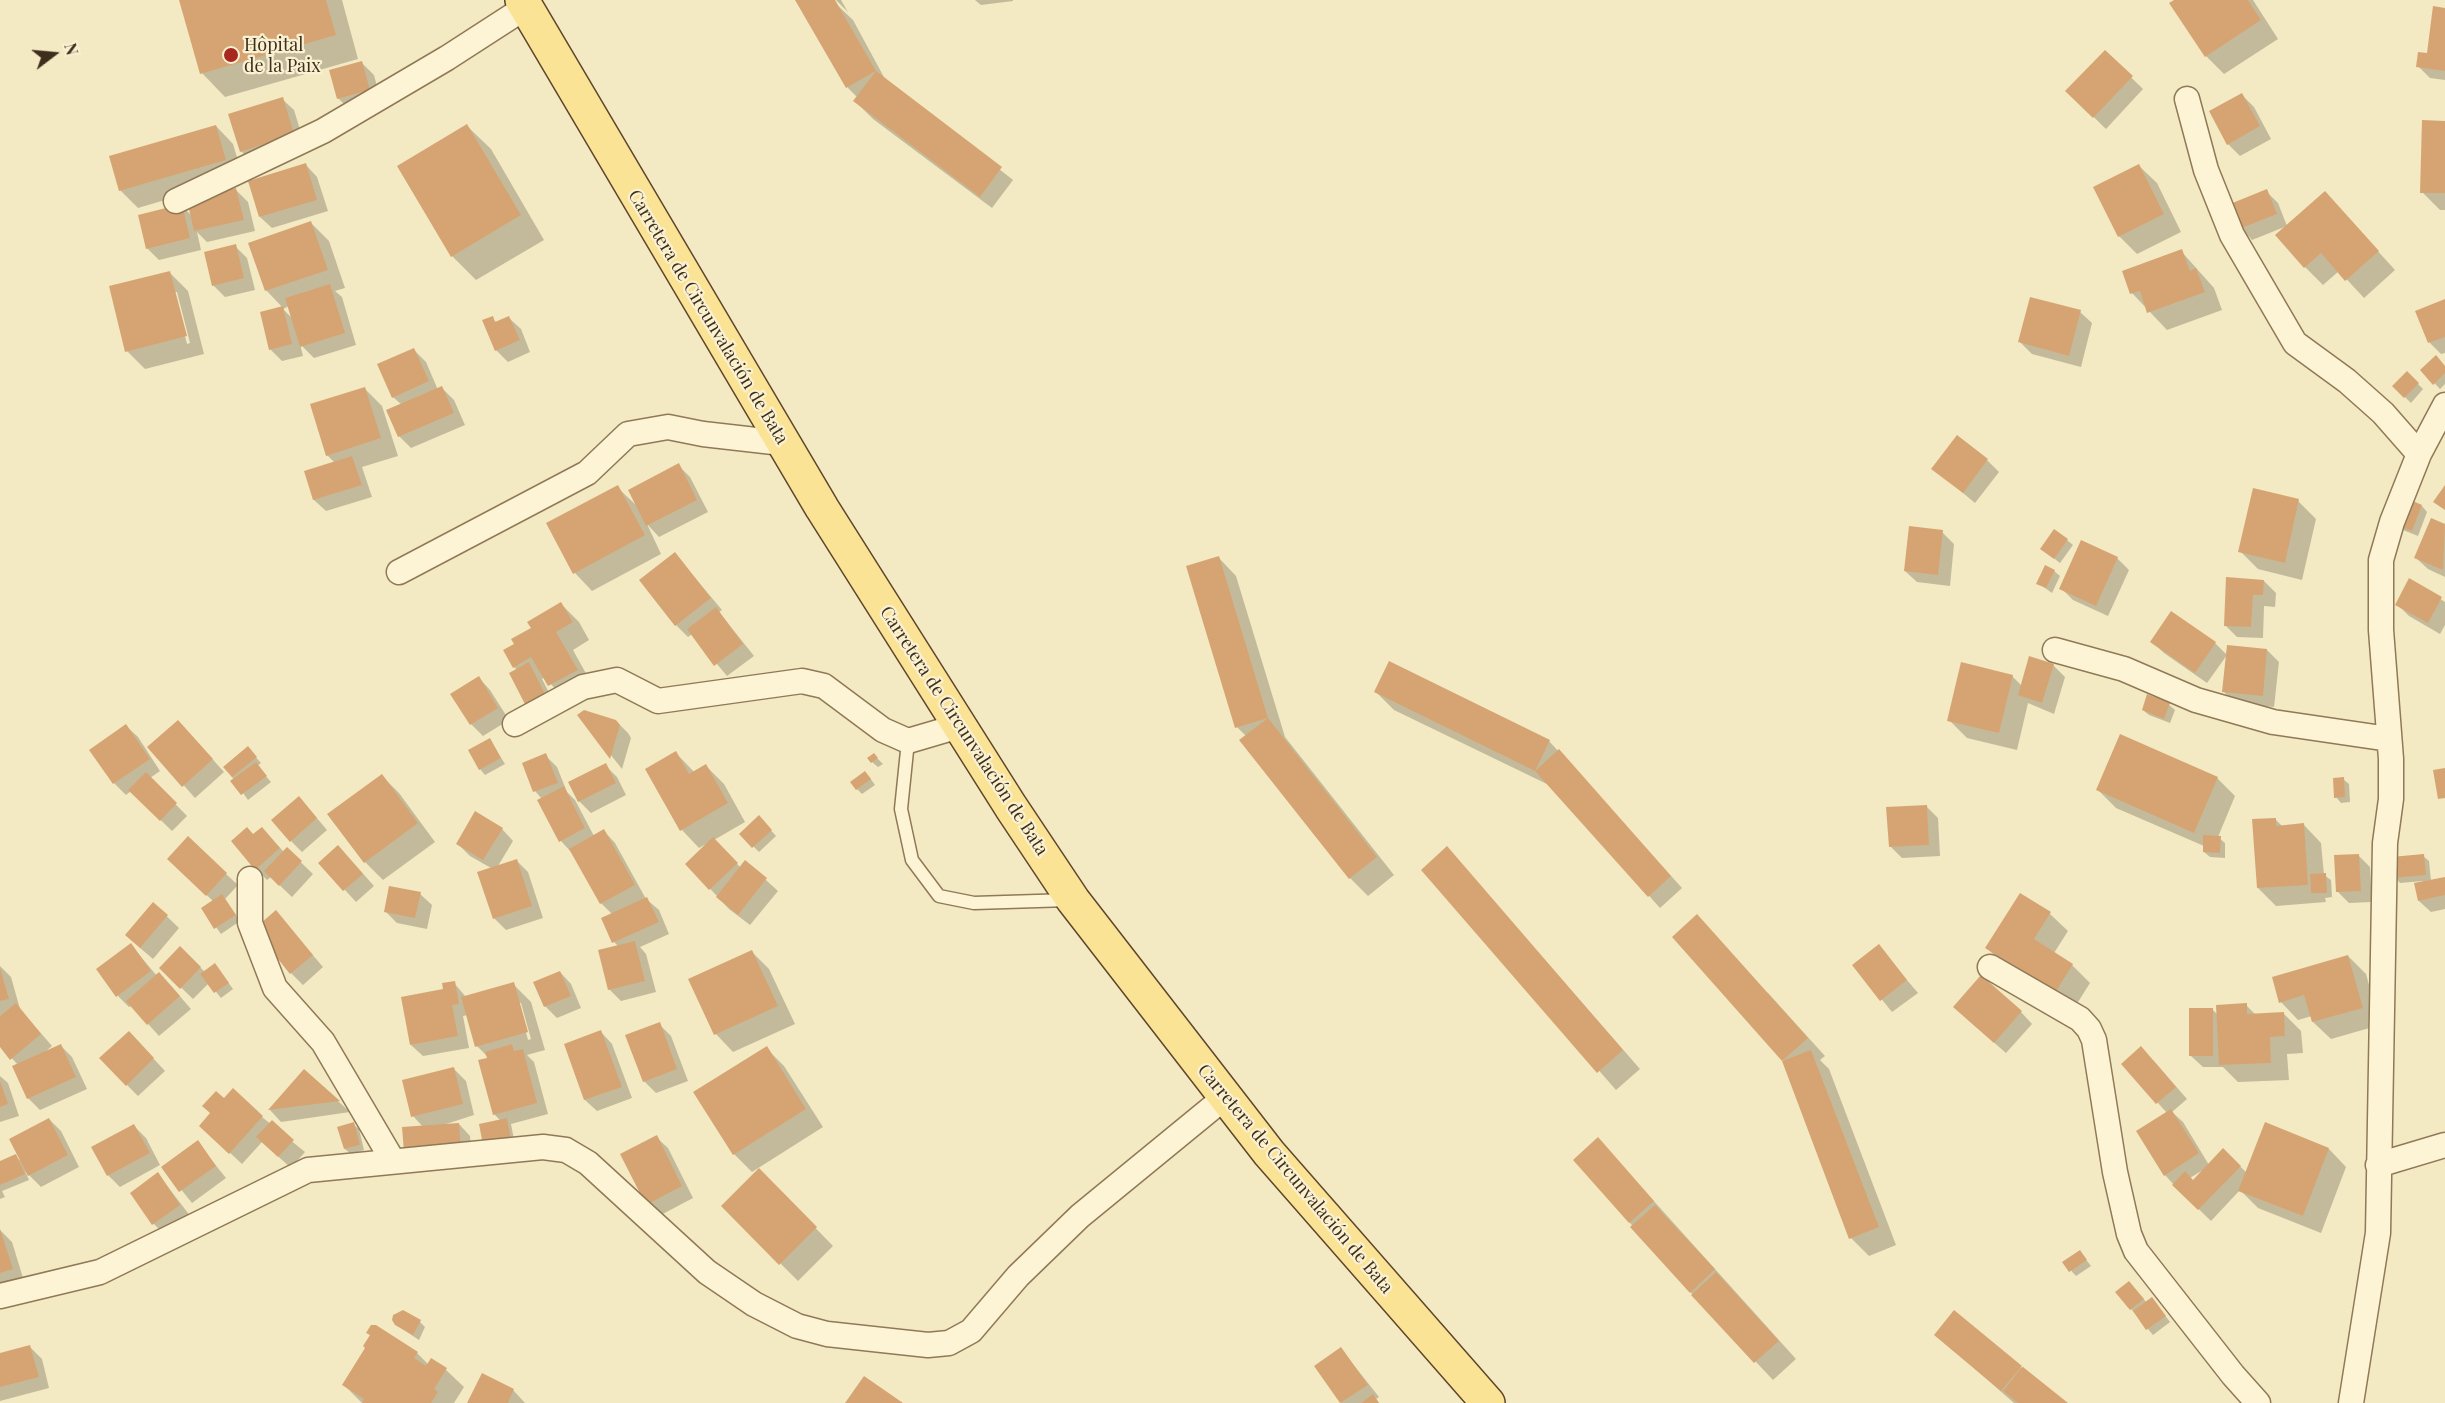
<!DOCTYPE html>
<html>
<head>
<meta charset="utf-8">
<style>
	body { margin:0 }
	#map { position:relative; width:2445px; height:1403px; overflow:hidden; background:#f3e9c2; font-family:"Playfair Display",serif }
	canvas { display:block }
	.north { position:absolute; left:24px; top:24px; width:60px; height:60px; -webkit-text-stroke:4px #faf1d2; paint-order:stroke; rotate:74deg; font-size:16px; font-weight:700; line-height:24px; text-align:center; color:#3e2f1c }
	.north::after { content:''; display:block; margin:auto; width:21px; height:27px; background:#3e2f1c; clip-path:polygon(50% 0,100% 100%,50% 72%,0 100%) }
</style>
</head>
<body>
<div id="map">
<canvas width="2445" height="1403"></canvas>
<div class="north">N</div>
</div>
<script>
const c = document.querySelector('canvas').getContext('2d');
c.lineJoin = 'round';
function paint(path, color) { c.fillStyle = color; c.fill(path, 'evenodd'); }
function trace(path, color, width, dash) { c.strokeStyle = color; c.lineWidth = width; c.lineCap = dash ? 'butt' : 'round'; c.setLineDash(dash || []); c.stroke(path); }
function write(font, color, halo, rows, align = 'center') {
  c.font = font + ' "Playfair Display",serif'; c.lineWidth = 4.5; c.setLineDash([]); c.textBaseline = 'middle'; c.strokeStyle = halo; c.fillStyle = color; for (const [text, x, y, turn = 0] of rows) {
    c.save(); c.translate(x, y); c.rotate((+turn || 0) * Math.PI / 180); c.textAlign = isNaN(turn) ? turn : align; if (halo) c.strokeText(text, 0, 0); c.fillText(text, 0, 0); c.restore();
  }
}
const shadow = new Path2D(`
	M180 0H342L358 59 225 97 202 73Z
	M797 0H832L853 20 885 79 1013 180 992 208 873 119 855 101 858 98 848 88Z
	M836 0H841L848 12Z
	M975 0H1013V1L981 5Z
	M2176 0H2253L2278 39 2224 74 2206 56Z
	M2445 9V80L2430 78 2418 66 2429 55Z
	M2105 52 2143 89 2106 129 2067 91Z
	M362 63 374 75 381 101 350 110 338 98Z
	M2242 95 2254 107 2271 139 2240 156 2228 144Z
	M282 99 294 110 305 146 253 163 241 151Z
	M2445 122V210H2440L2422 192Z
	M216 126 233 144 243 177 138 208 120 190Z
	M467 126 491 149 544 240 476 280 452 256 399 166Z
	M306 165 317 177 328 211 272 228 260 217Z
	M2139 166 2157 183 2181 232 2137 254 2119 236Z
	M236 190 248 202 255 231 207 242 197 232 201 250 159 260 147 248 182 206 192 216Z
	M2266 191 2278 203 2287 226 2325 193 2395 270 2364 298 2339 271 2323 285 2305 267 2287 226 2252 240 2241 228Z
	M311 223 329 241 345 288 335 291 342 297 356 345 314 358 300 344 303 356 282 361 270 349 262 313 283 308 266 290 250 244ZM289 306 293 319 283 309Z
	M235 246 247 258 255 290 225 297 213 285Z
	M2181 251 2214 288 2222 310 2167 330 2132 293Z
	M170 273 188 291 204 354 145 369 127 351ZM174 292H177L190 343 187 344Z
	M2445 301V353L2441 354 2430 343 2417 312Z
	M2080 312 2092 323 2081 367 2032 354 2020 342Z
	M492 318 497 323 509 318 521 329 530 352 508 362 496 350Z
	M414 350 426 362 438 390 442 388 454 400 465 425 411 448 399 436 402 405 393 397Z
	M2445 367V384L2440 389 2422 370Z
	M2407 373 2423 389 2411 403 2394 386Z
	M364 388 382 406 398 456 362 467 372 497 326 511 314 500 306 472 335 463 327 455Z
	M1987 460 1999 472 1975 503 1933 468Z
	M678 465 690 477 708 512 659 537 647 524 661 554 592 591 575 573 617 487 637 506Z
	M2298 501 2316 519 2302 580 2258 569 2240 551Z
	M2422 506 2427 512 2418 536 2403 530 2397 524Z
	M2432 520 2445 526V577L2428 569 2416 558Z
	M1942 532 1954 544 1950 586 1917 582 1905 571Z
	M2067 540 2073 545 2060 563 2042 549Z
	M2082 542 2117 558 2129 570 2108 616 2073 600 2061 588Z
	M675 554 722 610 719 612 754 656 727 676 692 634 688 637 676 625 641 581Z
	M1219 558 1236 576 1285 737 1394 875 1368 896 1350 878 1242 741 1247 737 1237 727Z
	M2054 571 2060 576 2052 593 2038 583Z
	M2410 580 2445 602V625L2440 634 2409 616 2397 604Z
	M2264 581 2276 593 2275 607 2264 606 2263 638 2237 637 2225 625Z
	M561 604 579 622 589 640 573 650 594 688 567 703 545 677 542 679 558 710 514 667 516 645Z
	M2152 642 2215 643 2227 655 2207 683 2164 653Z
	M2267 650 2279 662 2274 707 2236 704 2224 692Z
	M2053 665 2065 677 2054 714 2028 703 2017 750 1967 738 1949 720 2012 676 2022 686Z
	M479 678 490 690 509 720 483 736 471 724 452 695Z
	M1376 692 1549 741 1682 888 1660 908 1551 786 1394 710Z
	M2169 705 2175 710 2170 723 2149 715 2143 710Z
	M579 715 616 721 628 733 631 738 622 769Z
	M126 726 138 737 160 771 150 778 187 816 172 831 131 791 126 795 114 783 91 750Z
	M190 734 224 772 195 798 150 747Z
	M490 740 505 764 485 775 480 769Z
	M676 753 695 773 706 766 724 784 745 822 714 840 741 868 746 862 778 891 750 925 729 909 687 864 706 844 699 848 682 830 647 770Z
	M253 754 261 763 257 766 271 782 248 800 225 767Z
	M545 755 557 767 567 792 575 800 594 836 604 831 615 843 646 899 659 910 669 934 640 947 646 954 656 992 621 1001 609 989 618 946 614 942 612 914 601 903 572 853 561 841 542 799 535 791Z
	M874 755 883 764 878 767 872 762Z
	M605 765 617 777 626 795 591 813 579 801Z
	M382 776 399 793 435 842 383 880 365 862Z
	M870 778 875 785 862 794 857 789Z
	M2217 778 2235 796 2218 837 2225 843V858L2210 857 2204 852V846L2116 808 2098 790Z
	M2343 779 2349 784 2350 802 2341 803 2336 797Z
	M1926 806 1938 818 1940 856 1902 858 1890 846Z
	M310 810 327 830 302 852 291 841Z
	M759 817 776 836 759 852 741 834Z
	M2275 819 2283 827 2304 825 2321 843 2324 875 2331 880 2332 897 2325 898 2326 902 2276 906 2258 888Z
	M262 829 284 852 287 849 313 874 292 897 271 877 267 880 256 869 254 836Z
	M502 829 513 841 498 866 516 860 528 872 543 918 506 930 494 918 491 868 470 856 458 844Z
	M1447 848 1640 1069 1616 1090 1423 870Z
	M2358 855 2370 867 2372 902 2349 903 2337 891Z
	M2423 856 2429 861 2431 881 2445 878V909L2431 912 2419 901 2423 881 2400 883 2395 877Z
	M169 859 226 874 238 885 225 899 240 921 221 934 203 909 214 902Z
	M350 859 374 886 356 902 320 863Z
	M420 894 432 905 427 929 397 923 385 911Z
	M154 904 179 928 153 959 139 947Z
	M276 912 323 967 303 985 291 973Z
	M2050 914 2068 931 2054 953 2072 965 2090 983 2073 1010 2005 966 1987 948Z
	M1674 937 1768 993 1825 1056 1820 1060 1829 1069 1896 1245 1869 1256 1851 1238 1784 1061Z
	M131 945 157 976 171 986 191 1009 159 1036 132 1006 129 1007 118 996Z
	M1878 946 1918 993 1892 1012 1854 965Z
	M180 948 205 972 220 971 233 989 221 998 209 983 193 999 161 968Z
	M751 951 769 969 795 1024 733 1052 716 1034 690 980Z
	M2348 956 2366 974 2380 1025 2331 1039 2313 1022 2312 1016 2298 1020 2281 1002Z
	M0 966 11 977 20 1009 52 1046 46 1051 61 1046 72 1057 87 1089 40 1110 28 1098 18 1065 0 1045V1018L4 1015 0 1016Z
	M560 972 571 984 581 1008 557 1018 545 1006Z
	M454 983 466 997 513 984 531 1002 545 1050 527 1055 534 1062 548 1114 511 1124 515 1145 490 1150 501 1121 494 1114 490 1059 477 1046 468 1015 463 1016 469 1048 423 1056 411 1045 445 990ZM518 1003H521L531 1039 528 1040Z
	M2246 1005 2256 1015 2283 1013 2301 1031 2303 1053 2287 1054 2289 1080 2238 1082 2223 1067H2203L2191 1056 2212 1009 2218 1015Z
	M2021 1012 2032 1024 2006 1053 1967 1019Z
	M659 1024 671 1036 688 1081 656 1093 644 1081Z
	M601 1032 612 1044 632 1098 597 1111 585 1100 566 1045Z
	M140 1044 165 1071 138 1096 127 1085Z
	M766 1048 784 1066 823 1127 752 1172 734 1154Z
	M2153 1060 2187 1099 2172 1112 2183 1122 2209 1165 2223 1150 2247 1173 2329 1149 2346 1167 2321 1233 2258 1208 2240 1190 2211 1221 2174 1185 2165 1175 2167 1113 2123 1064ZM2203 1170 2193 1182 2190 1178Z
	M454 1069 466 1081 474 1115 440 1126 459 1124 470 1136 472 1160 423 1127 413 1116Z
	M304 1071 339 1102 350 1112 281 1122 270 1110Z
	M0 1076 8 1083 19 1116 0 1122Z
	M224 1100 262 1117 305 1152 291 1168 262 1142 242 1164 213 1137Z
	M49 1119 61 1131 79 1167 41 1187 25 1171 29 1180 2 1191 5 1197 0 1199V1163L15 1156 22 1162Z
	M353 1124 359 1129 364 1150 351 1154 345 1149Z
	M134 1126 146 1138 160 1165 120 1187 108 1175Z
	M656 1137 668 1148 693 1198 659 1216 647 1204Z
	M1598 1139 1796 1359 1773 1380 1693 1295 1575 1160Z
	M197 1142 226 1178 192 1203 163 1167Z
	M759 1170 833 1246 798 1281 723 1206Z
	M158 1174 191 1217 165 1235 154 1224Z
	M0 1230 12 1242 24 1281 0 1288Z
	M2080 1252 2091 1266 2076 1276 2064 1263Z
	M2134 1288 2147 1303 2157 1305 2170 1322 2153 1335 2131 1309Z
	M1954 1312 2022 1369 2066 1403H2014L1936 1335Z
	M420 1322 425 1327 419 1340 396 1325Z
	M371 1336 417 1353 429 1365 432 1360 446 1370 464 1387 454 1403H362L344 1385 367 1348Z
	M30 1347 42 1359 49 1388 0 1401V1354Z
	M1341 1349 1379 1397 1376 1399 1379 1403H1341L1316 1366Z
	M483 1376 514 1391 525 1403H469Z`);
const building = new Path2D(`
	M179 0H326L336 35 200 74Z
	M795 0H835L876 71 846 88Z
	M2174 0H2248L2261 20 2205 57 2169 3Z
	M2433 6 2445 8V71L2416 67 2418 52 2427 53Z
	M2105 50 2133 76 2093 118 2065 91Z
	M362 61 370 90 337 99 329 70Z
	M876 71 1002 167 980 197 853 101Z
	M2242 93 2260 126 2227 145 2209 111Z
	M283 97 294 134 240 152 228 114Z
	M2422 120 2445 121V193H2420Z
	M467 124 521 215 451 257 397 166Z
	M216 125 226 160 119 191 109 156Z
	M306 163 317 200 259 217 248 181Z
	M2139 164 2164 214 2118 237 2093 187Z
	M236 188 244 220 194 231 187 200Z
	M2267 189 2277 214 2239 229 2230 204Z
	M2325 191 2379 251 2345 281 2321 253 2304 268 2275 235Z
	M182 204 190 238 146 249 138 215Z
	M311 221 328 270 265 291 248 243Z
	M236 244 244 278 212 286 204 252Z
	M2182 249 2190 271 2196 268 2205 292 2147 313 2140 291 2130 294 2122 271Z
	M170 271 187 336 125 352 109 286Z
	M330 284 345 333 300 347 285 298Z
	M2030 297 2081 310 2069 356 2018 342Z
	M2445 299V337L2428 343 2415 311Z
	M283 306 292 344 269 350 260 312Z
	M493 316 495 322 509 316 520 340 495 351 482 320Z
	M414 348 429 381 392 398 377 364Z
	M2436 355 2445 366V373L2433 385 2420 370Z
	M2407 371 2419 383 2404 398 2392 386Z
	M442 386 454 413 398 437 386 410Z
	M365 387 381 438 326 456 310 404Z
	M1957 435 1988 459 1963 493 1931 469Z
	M352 456 362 485 313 500 304 471Z
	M679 463 697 500 646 526 628 490Z
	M618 485 645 535 573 574 546 523Z
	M2445 485V510L2433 502Z
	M2253 488 2299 499 2285 563 2238 552Z
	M2406 498 2422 505 2412 531 2396 525Z
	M2431 518 2445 524 2443 570 2414 558Z
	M1909 526 1943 530 1938 575 1904 571Z
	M2054 529 2068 539 2054 559 2040 549Z
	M2081 540 2118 557 2096 606 2059 589Z
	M675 552 711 598 675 626 639 580Z
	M1219 556 1268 718 1235 728 1186 566Z
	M2045 565 2055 570 2046 588 2036 584Z
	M2226 577 2264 580 2263 595H2253L2251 627 2224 626Z
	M2409 578 2442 597 2428 623 2395 605Z
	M561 602 573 622 556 632 578 670 548 686 531 657 513 668 503 650 514 644 511 639 531 628 527 622Z
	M716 607 743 644 714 666 687 629Z
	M2171 611 2216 642 2195 673 2150 642Z
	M2227 645 2267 649 2263 696 2222 692Z
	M2029 656 2054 664 2042 703 2018 695Z
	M1389 661 1550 740 1535 771 1374 692Z
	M529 662 547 698 527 708 509 673Z
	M1961 662 2013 675 1999 733 1947 721Z
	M479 676 498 708 470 725 450 694Z
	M2147 694 2170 703 2164 719 2142 710Z
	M584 710 616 720 620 725 610 759 577 715Z
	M1268 718 1377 857 1349 879 1239 740Z
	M178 720 213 759 182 787 147 747Z
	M126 724 150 759 113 784 89 750Z
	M2120 734 2218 777 2194 833 2096 790Z
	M490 738 501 758 479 770 468 750Z
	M248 746 257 757 232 777 223 767Z
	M1559 749 1671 876 1648 897 1535 771Z
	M676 751 689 774 706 764 728 803 680 831 645 769Z
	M546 753 558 783 533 792 522 763Z
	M874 753 878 758 871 763 867 758Z
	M256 762 267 776 241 795 230 781Z
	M606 763 616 783 578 802 568 782Z
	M2445 768V798L2438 799 2433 770Z
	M865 771 871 779 856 790 850 782Z
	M146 772 177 803 160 821 128 790Z
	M382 774 418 823 364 863 327 814Z
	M2344 777 2345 797 2334 798 2333 778Z
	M564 786 585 828 559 842 537 800Z
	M299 796 317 818 290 842 271 820Z
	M1927 805 1929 845 1889 847 1886 807Z
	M475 811 503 828 483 860 456 844Z
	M759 815 772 830 752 848 739 834Z
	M2276 818V826L2304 823 2308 885 2257 888 2252 819Z
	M247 827 253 834 262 827 280 848 255 870 231 841Z
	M604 829 635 885 600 904 569 849Z
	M2203 835 2221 836 2220 853 2203 852Z
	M188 836 227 873 206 896 167 859Z
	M713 837 738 863 709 890 685 864Z
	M338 845 363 874 343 891 318 863Z
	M1447 846 1623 1050 1597 1073 1421 870Z
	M287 847 302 861 279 886 264 871Z
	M2359 854 2361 891 2336 892 2334 855Z
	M2424 854 2426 875 2393 878 2391 857Z
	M517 859 532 906 493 919 477 872Z
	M745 860 767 878 738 915 716 897Z
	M2326 873 2327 893H2311L2310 874Z
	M2445 877V895L2418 901 2414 883Z
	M389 886 421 892 415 918 384 912Z
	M2020 893 2051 912 2034 939 2073 964 2055 993 1985 948Z
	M222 894 236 915 214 929 201 908Z
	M647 897 659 922 612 943 601 918Z
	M153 902 168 915 140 948 125 935Z
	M276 910 313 955 290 974 254 929Z
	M1697 914 1808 1038 1782 1061 1672 937Z
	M635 941 645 981 608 990 598 950Z
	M131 943 151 971 116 997 96 969Z
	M1879 944 1907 980 1880 1001 1852 965Z
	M180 946 201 967 180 989 159 968Z
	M752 950 778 1006 714 1035 688 979Z
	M2348 955 2363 1008 2312 1022 2304 995 2279 1003 2272 977Z
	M215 963 229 983 214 993 200 974Z
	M0 968 9 999 0 1001Z
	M560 971 571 996 544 1007 533 982Z
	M159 972 180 996 147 1025 126 1001Z
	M1981 975 2022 1011 1994 1043 1953 1007Z
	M455 981 459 1004 452 1005 458 1036 410 1045 401 997 443 989 442 983Z
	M514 982 528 1032 475 1047 461 997Z
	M16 1003 41 1034 10 1060 0 1047V1016Z
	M2247 1003V1014L2284 1012 2285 1036 2270 1037 2271 1063 2219 1065 2216 1005Z
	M2189 1008H2213V1056H2189Z
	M660 1022 677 1069 643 1082 625 1035Z
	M601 1030 622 1087 584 1100 564 1044Z
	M129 1031 154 1058 126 1086 99 1058Z
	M61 1044 76 1077 27 1099 12 1066Z
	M512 1044 514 1051 523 1049 537 1103 493 1115 478 1060 487 1058 485 1052Z
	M767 1046 806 1109 733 1155 693 1092Z
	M2141 1046 2176 1087 2156 1104 2121 1064Z
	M1811 1050 1879 1227 1849 1239 1782 1061Z
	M454 1067 463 1104 411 1117 402 1080Z
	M304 1069 340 1101 268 1110Z
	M0 1081 8 1104 0 1107Z
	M233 1088 263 1116 229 1154 199 1126 210 1113 202 1106 216 1091 224 1098Z
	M2171 1109 2199 1153 2164 1176 2136 1131Z
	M49 1118 68 1155 28 1176 9 1139Z
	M507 1118 511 1140 483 1145 479 1124Z
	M272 1120 294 1140 278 1157 256 1137Z
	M354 1122 360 1145 344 1149 337 1127Z
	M2265 1122 2329 1148 2303 1216 2238 1191Z
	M459 1123 461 1149 404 1152 402 1127Z
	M134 1124 150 1153 107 1176 91 1147Z
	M657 1135 682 1186 646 1205 620 1154Z
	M1598 1137 1654 1201 1629 1223 1573 1160Z
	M198 1140 216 1166 179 1192 161 1167Z
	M2223 1148 2241 1166 2198 1210 2172 1185 2185 1171 2193 1180Z
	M16 1154 25 1174 0 1185V1161Z
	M759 1168 817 1227 779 1265 721 1206Z
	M158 1172 180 1205 152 1225 130 1193Z
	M1655 1205 1715 1269 1690 1293 1630 1227Z
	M0 1229 13 1269 0 1273Z
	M2080 1250 2087 1260 2069 1272 2062 1262Z
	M1716 1272 1779 1341 1754 1363 1691 1295Z
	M2129 1281 2144 1299 2130 1310 2115 1292Z
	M2152 1297 2166 1316 2146 1330 2133 1311Z
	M403 1310 421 1320 413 1335 395 1325 392 1320 393 1315Z
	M1954 1310 2022 1366 2001 1391 1934 1335Z
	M371 1325H376L418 1352 414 1358 426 1366 431 1358 447 1368 434 1389 438 1392 431 1403H362L364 1399 342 1385 365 1348 363 1346 370 1335 366 1333Z
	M30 1345 39 1377 0 1387V1353Z
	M1341 1347 1368 1385 1340 1403 1314 1366Z
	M2022 1367H2023L2068 1403H2018L2003 1391Z
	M482 1373 514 1389 508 1403H467Z
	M864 1376 903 1403H845Z
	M1373 1394 1379 1403H1361Z`);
const lane = new Path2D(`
	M908 741 901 809 912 860 939 896 974 903 1069 900`);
const street = new Path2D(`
	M2187 99 2206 170 2232 235 2295 343 2347 381 2383 413 2419 454
	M176 201 323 131 447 58 526 7
	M399 572 587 473 628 434 668 427 703 434 782 443
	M2055 650 2124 669 2196 700 2273 722 2389 739
	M515 724 583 687 617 680 658 701 802 681 824 686 883 730 908 741 959 726
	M250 879V923L275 988 323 1042 393 1161
	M1990 967 2080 1019 2089 1029 2094 1040 2115 1172 2129 1234 2136 1251 2233 1375 2258 1403
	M2378 1165 2445 1145
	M0 1296 100 1272 308 1170 543 1147 566 1150 588 1163 707 1272 754 1304 797 1326 827 1334 928 1345 949 1343 971 1331 1018 1276 1080 1216 1224 1098
	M2351 1403 2378 1233 2385 843 2391 799V759L2381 630V560L2392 522 2419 454 2445 405`);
const primary = new Path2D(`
	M522 0 822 508 1011 807 1073 900 1269 1153 1488 1403`);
const markers = [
	[231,55,8,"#a7281e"]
];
const poiNames = [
	["Hôpital",244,45],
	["de la Paix",244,66]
];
const streetNames = [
	["Carretera de Circunvalación de Bata",708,317,59],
	["Carretera de Circunvalación de Bata",964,731,57],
	["Carretera de Circunvalación de Bata",1295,1179,50]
];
paint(shadow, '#0003');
paint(building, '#d6a473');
trace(lane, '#907956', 15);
trace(street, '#907956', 27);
trace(primary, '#5d462b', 36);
trace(lane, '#fdf4d6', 12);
trace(street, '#fdf4d6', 24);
trace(primary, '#fbe395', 33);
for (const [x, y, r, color] of markers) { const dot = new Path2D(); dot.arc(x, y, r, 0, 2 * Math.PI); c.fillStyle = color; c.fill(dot); trace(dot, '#faf1d2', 2); }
write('18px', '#3e2f1c', '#faf1d2', poiNames, 'left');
write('18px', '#3e2f1c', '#faf1d2', streetNames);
</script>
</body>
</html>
